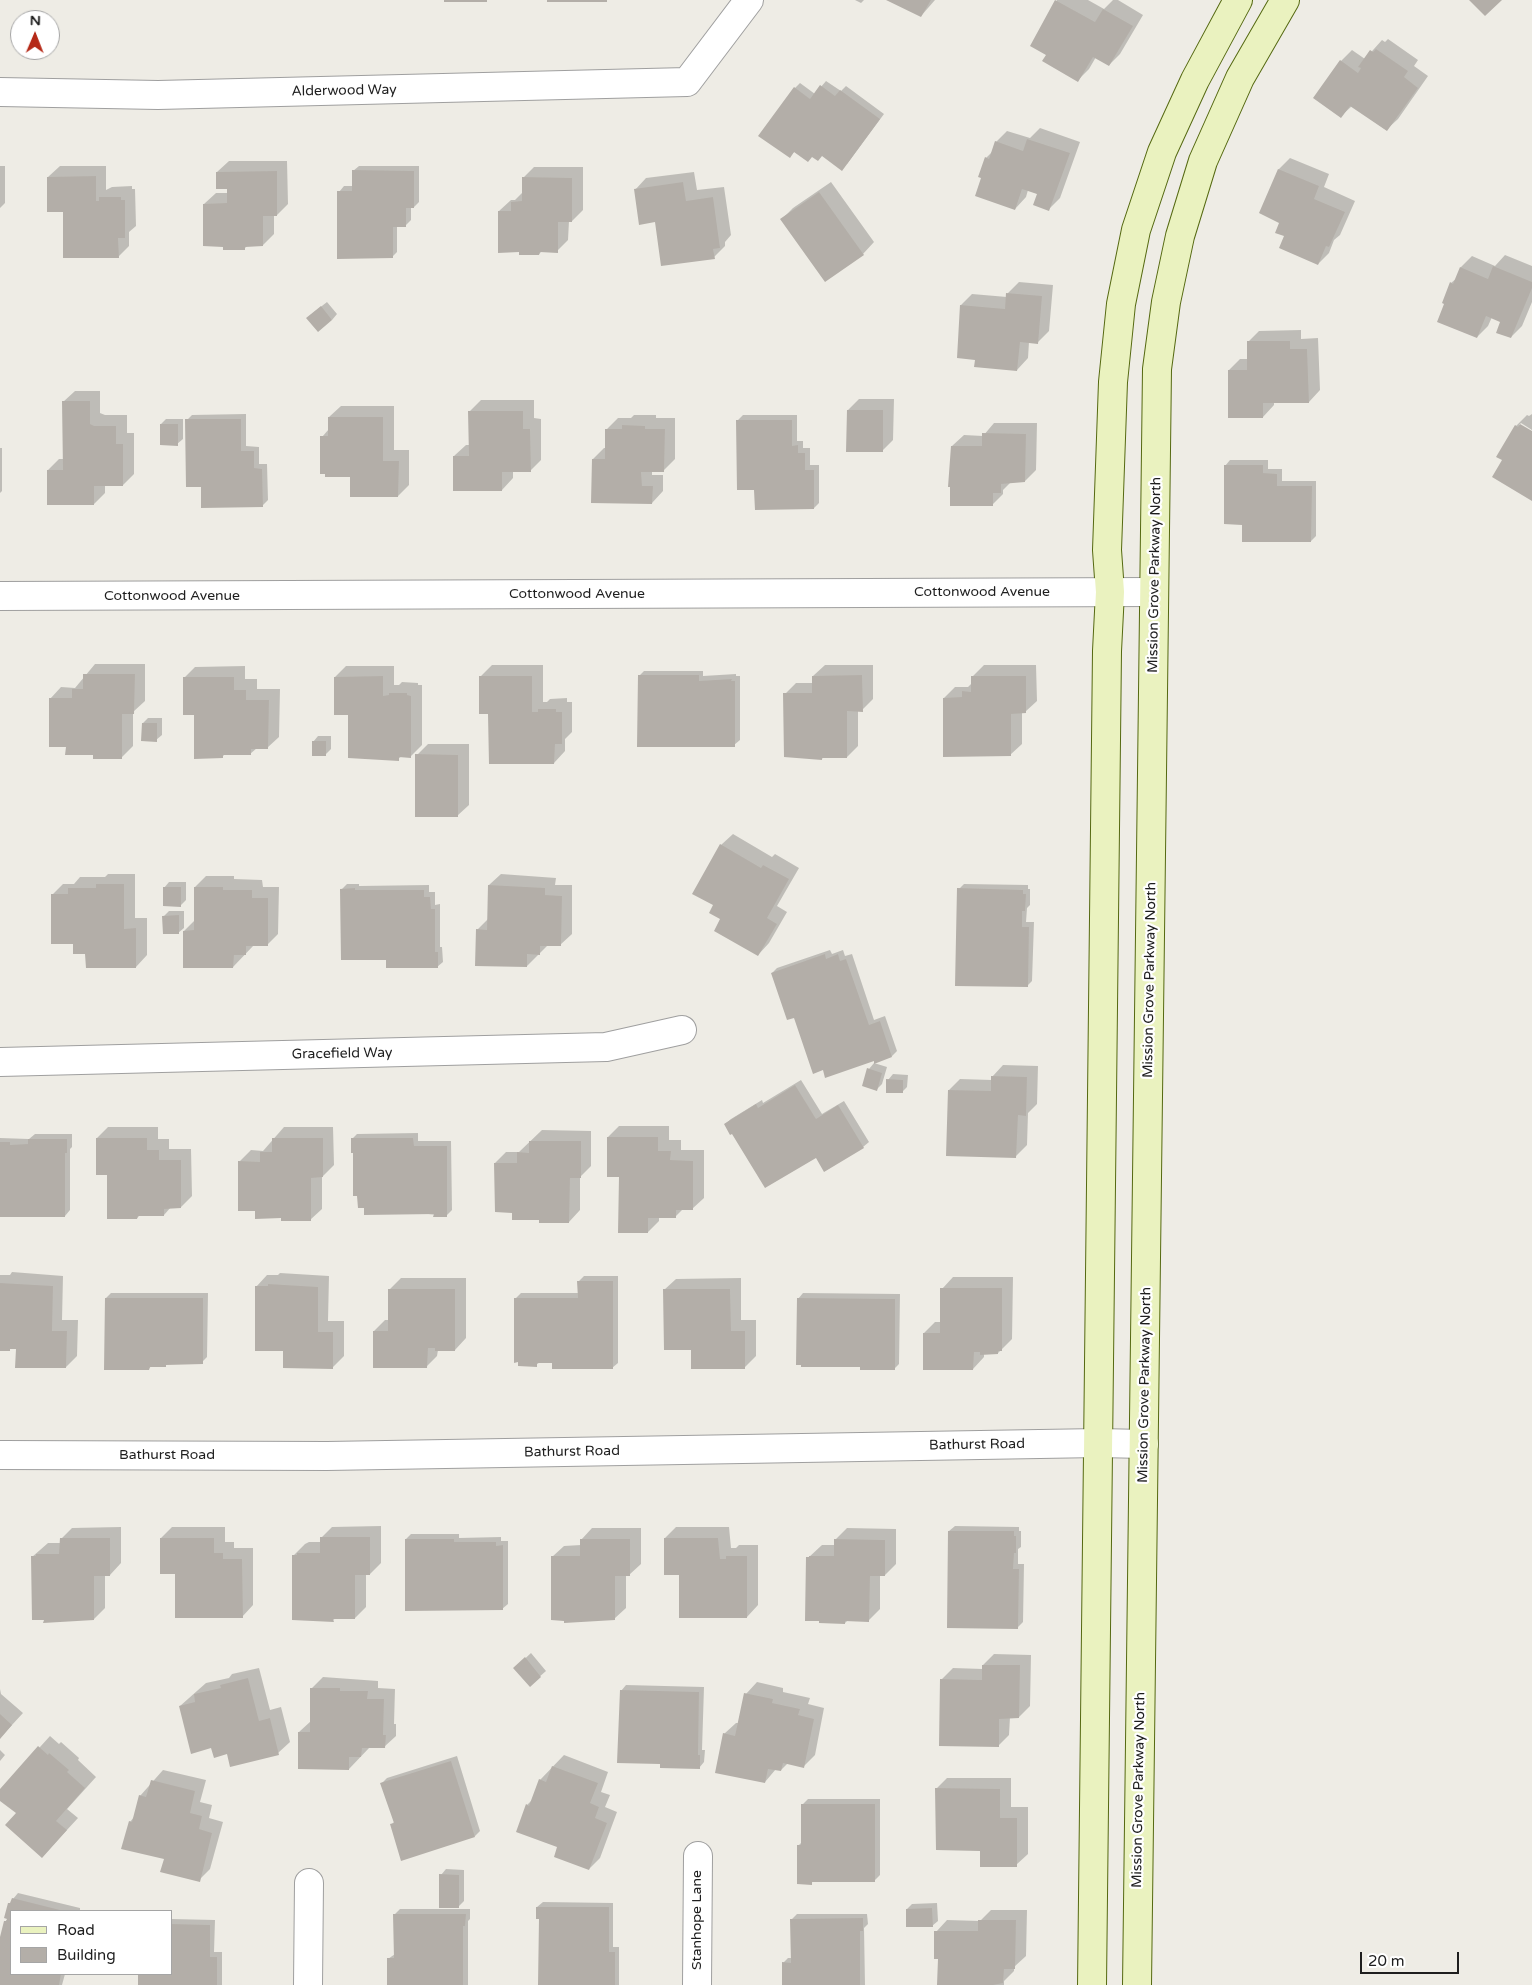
<!DOCTYPE html>
<html>
<head>
<meta charset="utf-8">
<style>
	body { margin:0 }
	#map { position:relative; width:1532px; height:1985px; overflow:hidden; background:#eeece5; font-family:"Varela Round",sans-serif }
	canvas { display:block }
	.legend { position:absolute; left:10px; top:1910px; width:162px; height:65px; box-sizing:border-box; background:#fff; border:1px solid #a5a5a5; margin:0; padding:6px 9px; list-style:none; font-size:15px; color:#1e1e1e }
	.legend li { display:flex; align-items:center; gap:10px; height:25px }
	.legend b { width:25px; border:1px solid #a5a5a5 }
	.north { position:absolute; left:10px; top:10px; width:50px; height:50px; box-sizing:border-box; background:#fff; border:1px solid #a5a5a5; border-radius:50%; rotate:1deg; font-size:14px; font-weight:700; line-height:20px; text-align:center; color:#1e1e1e }
	.north::after { content:''; display:block; margin:auto; width:18px; height:22px; background:#b52917; clip-path:polygon(50% 0,100% 100%,50% 72%,0 100%) }
	.scale { position:absolute; left:1360px; top:1952px; width:99px; height:22px; box-sizing:border-box; border:2px solid #1e1e1e; border-top:0; padding-left:6px; font-size:15px; line-height:18px; white-space:nowrap; color:#1e1e1e; -webkit-text-stroke:4px #fff; paint-order:stroke }
</style>
</head>
<body>
<div id="map">
<canvas width="1532" height="1985"></canvas>
<ul class="legend">
<li><b style="height:6px;background:#eaf2bf"></b>Road</li>
<li><b style="height:14px;background:#b3aea8"></b>Building</li>
</ul>
<div class="north">N</div>
<div class="scale">20 m</div>
</div>
<script>
const c = document.querySelector('canvas').getContext('2d');
c.lineJoin = 'round';
function paint(path, color) { c.fillStyle = color; c.fill(path, 'evenodd'); }
function trace(path, color, width, dash) { c.strokeStyle = color; c.lineWidth = width; c.lineCap = dash ? 'butt' : 'round'; c.setLineDash(dash || []); c.stroke(path); }
function write(font, color, halo, rows, align = 'center') {
  c.font = font + ' "Varela Round",sans-serif'; c.lineWidth = 4.5; c.setLineDash([]); c.textBaseline = 'middle'; c.strokeStyle = halo; c.fillStyle = color; for (const [text, x, y, turn = 0] of rows) {
    c.save(); c.translate(x, y); c.rotate((+turn || 0) * Math.PI / 180); c.textAlign = isNaN(turn) ? turn : align; if (halo) c.strokeText(text, 0, 0); c.fillText(text, 0, 0); c.restore();
  }
}
const shadow = new Path2D(`
	M855 0H864L861 3Z
	M890 0H935L921 16Z
	M1057 0H1088L1104 9 1113 0H1118L1143 15 1120 54 1109 65 1096 57 1089 69 1078 80 1047 55 1032 45Z
	M1388 39 1418 60 1414 66 1428 76 1398 119 1386 130 1352 106 1341 116V61L1352 50 1365 59 1382 40 1385 42Z
	M826 81 841 91 846 86 884 114 847 164 822 155H813L795 151 789 157 795 88 800 83 815 94Z
	M1040 128 1080 142 1060 198 1049 209 1038 194 1028 190 1026 197 1015 209 983 177 986 158 992 152 996 142 1007 131 1030 138Z
	M1290 158 1329 174 1324 187 1355 201 1340 235 1334 240 1329 253 1318 264 1286 235 1281 222 1260 213 1279 169Z
	M229 161H287L288 204 277 215H274V234L263 245H248L244 249 204 204 216 193H228V188L217 172Z
	M0 166H5V203L0 208Z
	M60 166H106V190L112 187 132 186V189H135L136 226 129 232V246L118 257 64 211 48 177Z
	M359 166H419V202L414 207H411V220L405 226 397 225V252L392 257 339 192 344 186H353V171Z
	M534 167H583V210L572 221H569L568 240 557 251H542L539 254 499 211 511 200H515L523 192V178Z
	M694 172 697 190 724 187 731 235 725 242V246L714 257 656 221 635 190 646 178Z
	M831 182 874 242 863 254 782 219 793 208Z
	M1505 255 1532 266V302L1522 326 1511 337 1502 322 1492 317 1488 326 1477 337 1451 283 1457 278 1461 267 1472 256 1495 266Z
	M1019 282 1053 285 1049 331 1038 342H1029L1028 358 1017 370 976 359 958 357 961 305 972 294 1007 297 1008 293Z
	M327 302 337 314 332 320 313 313Z
	M1301 330V339L1318 338 1320 390 1309 402H1274V405L1263 417 1229 370 1240 359H1248V342L1259 331Z
	M75 391H100V413L105 415H127V433H134V474L123 485H105V493L94 504 48 470 59 459H64L63 402Z
	M859 399H894L893 440 882 451 848 410Z
	M481 400H534V418L541 419V460L530 471H513V478L502 490 454 456 466 445H470L469 412Z
	M341 406H394V450H409V485L398 496 351 476 322 437 329 429V417Z
	M246 414V446L259 447V464H267L268 500 262 506 202 485 187 420 192 415Z
	M1532 414V430L1521 423 1519 425 1532 433V500L1504 459 1516 426 1527 415 1529 416Z
	M634 415H656V418H675V459L664 470 652 471V475H663V491L652 503 593 459 604 448H606L607 429 618 418H631Z
	M743 415H797V441H803V448H810V465H819V503L814 508 755 488 737 421Z
	M166 419H183V439L177 444 161 424Z
	M994 423H1037L1036 470 1025 481 1011 482 1003 490V494L992 505 952 446 964 435 983 436Z
	M0 448H2V491L0 493Z
	M1230 460H1268V469H1282V481H1316V536L1311 541 1225 466Z
	M95 664H145V701L133 712V746L122 757 95 754 67 746 50 699 61 687 75 688Z
	M492 665H543V702H547L550 699 567 698V702H572V732L565 739V751L554 763 490 713 481 676Z
	M825 665H873V699L862 710H858V746L847 757 824 756 822 759 785 756V694L796 683H813V676Z
	M984 665H1036L1037 701 1025 712H1022V744L1010 755 944 698 955 687H968L973 682V676Z
	M245 666V679H257V689H280L279 737 267 748H257L250 754H225L222 757 196 714 184 678 195 667Z
	M346 666H394V685H399L402 682 418 683V685H422V745L411 756H402L398 759 349 713 335 677Z
	M644 671H703V676L736 674V676H740V740L734 745 639 676Z
	M148 718H162V735L156 740 143 723Z
	M318 736H331V749L325 755 313 742Z
	M428 744H469V805L457 816 417 755Z
	M733 834 772 857 775 854 799 868 777 906 787 912 769 943 758 955 722 918 715 905 721 845Z
	M108 874H135V918H147V955L136 967 87 953 74 943 52 895 63 884H74L80 877H105Z
	M501 874 556 878 555 885H572V934L560 945H548L527 966 477 930 488 919 489 885Z
	M206 876H234V879L262 880 263 887H279L278 934 267 945H254L233 967 184 931 195 920V887Z
	M169 882H186V900L181 905 164 888Z
	M347 884H359V886L429 885V892H435V905L440 904V947H442L443 962 437 967 342 889Z
	M964 884 1028 885V889H1030V905L1027 908 1026 922H1034L1032 981 1027 986 959 889Z
	M169 911H184V928L178 933 164 916Z
	M830 950 832 954 843 950 845 956 852 954 874 1020 885 1016 897 1051 892 1056 823 1069 772 973 777 968Z
	M874 1063 887 1067 882 1084 877 1089 869 1069Z
	M1003 1065 1038 1066 1037 1104 1028 1113 1027 1145 1016 1156 949 1090 960 1079 992 1080V1077Z
	M893 1074 908 1075 907 1087 902 1092 888 1080Z
	M801 1080 822 1114 844 1101 869 1142 863 1147 825 1171 816 1156 732 1132 725 1124 731 1119 762 1100 763 1103Z
	M619 1126H669V1140H681V1150H704V1198L692 1209H683L675 1217H659V1221L648 1232 620 1176 608 1137Z
	M108 1127H158V1139H169V1149H191L192 1196 181 1207H171L164 1215H140L137 1218 108 1173 97 1138Z
	M284 1127H333L334 1165 322 1177V1209L310 1220 282 1217 256 1210 239 1162 251 1150 263 1151Z
	M542 1130 591 1131V1166L580 1177V1210L569 1222 513 1211 495 1163 506 1152H519Z
	M418 1133V1141H451L452 1210 446 1216 365 1207 352 1139 357 1134Z
	M35 1134H72V1147L70 1149V1210L65 1216 0 1215V1138L29 1139Z
	M12 1272 63 1276 62 1320H78L77 1356 66 1367 17 1348 12 1347 9 1350H0V1275H10Z
	M280 1273 329 1276 328 1321H344V1356L333 1367 284 1349 256 1287 267 1275H278Z
	M584 1276H618V1363L612 1368 553 1362H540L536 1365 516 1298 521 1293H579V1281Z
	M953 1277H1013L1012 1339 998 1353H984V1357L973 1369 924 1333 935 1322H941L942 1289Z
	M401 1278H466V1338L455 1350H438L437 1356 426 1367 374 1331 385 1320H390V1289Z
	M741 1278V1320H756V1356L745 1367 692 1349 664 1290 676 1279Z
	M111 1293H208L207 1357 202 1362 167 1364 152 1366 149 1368 106 1298Z
	M803 1293 900 1294 899 1364 894 1369 861 1366 798 1299Z
	M381 1526V1563L370 1574H366V1607L355 1618H336L333 1620 293 1556 305 1544 309 1542H321V1538L332 1527Z
	M955 1526 1019 1527V1531H1021V1547L1018 1549V1564H1024L1023 1622 1018 1627 949 1531Z
	M121 1527V1563L110 1575H105V1608L94 1619 32 1557 48 1543H61V1539L72 1528Z
	M172 1527H225V1542H234V1548H253V1605L242 1617 176 1573 161 1538Z
	M676 1527H729L731 1548H736L739 1545H758V1605L747 1617 681 1574 665 1538Z
	M592 1528H641V1564L629 1575H626V1608L614 1619 552 1557 564 1546 581 1545V1540Z
	M847 1528 896 1529V1564L885 1575H880V1609L869 1620H848L845 1623 808 1558 822 1545H835V1540Z
	M411 1534H459V1538L501 1537V1541H508V1604L502 1609 406 1539Z
	M531 1653 546 1671 530 1685 515 1668Z
	M994 1654 1031 1655 1030 1706 1019 1717H1010L1009 1735 998 1746 942 1679 953 1668 983 1669V1665Z
	M259 1668 270 1710 281 1707 290 1742 278 1753H228L212 1747 180 1706 206 1683 229 1678 232 1674Z
	M323 1677 378 1681V1688L395 1689 394 1724H396V1736L384 1747H370L349 1769 299 1732 311 1721 312 1688Z
	M757 1682 783 1688V1692L810 1698 808 1704 824 1708 815 1755 804 1766 788 1763 781 1770 776 1769 765 1782 724 1734 736 1723H739L746 1694Z
	M626 1685 704 1687 702 1750H705L704 1762 699 1768 662 1763 621 1691Z
	M0 1689 1 1694 23 1713 0 1738Z
	M50 1736 59 1744 61 1742 79 1758 78 1760 96 1777 67 1809 78 1818 42 1857 18 1813 0 1797V1791Z
	M0 1750 5 1755 0 1761Z
	M564 1755 608 1772 601 1792 610 1795 605 1807 617 1812 600 1858 589 1869 527 1805 533 1799 540 1780Z
	M457 1756 480 1831 475 1836 391 1825 395 1821 382 1783 387 1778Z
	M163 1770 206 1780 200 1802 212 1805 209 1818 223 1822 210 1869 199 1880 165 1859 130 1822 134 1817 140 1796Z
	M947 1778H1011V1807H1028V1854L1016 1865 981 1849 936 1789Z
	M808 1799H880V1875L874 1881H814L811 1883 798 1846 802 1842V1805Z
	M446 1869 464 1870V1901L458 1907 441 1875Z
	M18 1893 80 1908V1911H11V1974H65L62 1985H0V1940L5 1922 9 1918 13 1899Z
	M543 1902 613 1903V1947H619V1985H540V1918L537 1907Z
	M937 1903 938 1921 932 1926 907 1909 912 1904Z
	M400 1909H470V1919L468 1921V1985H388V1959L395 1954V1914Z
	M991 1910H1027L1026 1956 1014 1967V1971L1004 1981V1985H939V1958L936 1932 947 1920 980 1921Z
	M797 1914H867L868 1924 864 1928 865 1985H783V1963L788 1958H792V1919Z
	M171 1919 215 1920 214 1952H222V1985H139V1974H171Z`);
const building = new Path2D(`
	M444 0H487V2H444Z
	M547 0H607V2H547Z
	M886 0H931L921 17Z
	M1055 0 1095 22 1103 9 1133 26 1109 66 1093 57 1078 82 1042 61 1046 55 1030 46Z
	M1469 0H1502L1485 16Z
	M1376 49 1408 71 1404 77 1418 88 1387 131 1350 106 1341 118 1313 98 1340 60 1358 73 1361 68 1358 67 1370 50 1373 52Z
	M820 85 835 96 840 90 880 119 842 171 822 156 818 161 812 157 808 162 794 152 790 158 758 136 794 87 810 99Z
	M1027 139 1070 153 1049 211 1033 205 1037 194 1022 189 1015 210 975 196 981 178 978 177 985 157 989 159 995 141 1023 151Z
	M1278 169 1319 186 1314 199 1345 212 1329 247 1326 246 1318 265 1279 248 1284 236 1275 233 1279 223 1259 213Z
	M352 170 414 171V208H406V227H393V258L337 259V191H352Z
	M277 171V216H263V246L245 247V250H223V247L203 246V204L227 203V189H216V172Z
	M96 176V201H99V197H121V200H125V238H118L119 258H63V212H47V177Z
	M522 177 572 178V222H558V253L540 252 539 255H519V252L498 253V211H511V202L522 201Z
	M683 182 686 201 713 197 720 248 713 249 715 259 661 266 655 222 639 225 634 189Z
	M819 192 864 255 825 282 780 219Z
	M1493 266 1532 282V288L1511 338 1496 333 1500 322 1486 316 1477 338 1437 322 1444 304 1442 303 1450 282 1453 284 1460 267 1488 279Z
	M1006 293 1042 296 1038 344 1020 342 1017 371 974 367 975 360 957 358 960 305 1005 309Z
	M321 306 332 320 318 332 306 318Z
	M1247 341H1290V349H1307L1309 403H1263V418H1228V370H1247Z
	M62 401H90V424L94 426H116V444H123V486H94V505H47V470H63Z
	M847 410H883V452H846Z
	M468 411H523V429H530L531 472H502V491H453V456H469Z
	M328 417H383V461H399L398 497H350V477H325V474H320V436H328Z
	M185 419H241V451H254V468L262 469 263 507 201 508V487H186Z
	M736 420H792V446L798 445V453H805V470H814V509L755 510 754 490H737Z
	M160 424H178V446L160 445Z
	M1520 424 1532 431V501L1492 477 1502 460 1496 457 1515 425 1518 427Z
	M622 425 645 426V429H665L664 472H641L642 486H653L652 504 591 503 592 459H605V429H622Z
	M982 433 1026 434 1025 482 1001 484V493H993V506H950V487H948L951 446H982Z
	M1224 465H1263V473L1277 474V486H1312L1311 542H1242V525L1224 524Z
	M83 674H135L134 714H122V759H93V755H65L66 747H49V698H72V689H83Z
	M638 675H699V681L732 679 731 681H735V747H637Z
	M862 675 863 712 847 711V758H822V760L784 757 783 693H812V676Z
	M383 676V696L389 695V693H407V695L411 696V758L399 757V761L348 758V715H334V677Z
	M479 676H532V712H538V709H556V712H562V744H555L554 764H489L488 714H479Z
	M971 676H1026V713L1011 714V756L943 757V698L962 697V691L971 692Z
	M183 677H234V690H246V700H269L268 749H251V755H223V758L194 759V715H183Z
	M142 723H157V742L141 741Z
	M312 741H326V756H312Z
	M415 754 458 755V817H415Z
	M720 844 761 868 763 865 789 879 767 918 777 924 758 956 714 931 720 919 709 913 713 905 692 894Z
	M96 884H124V929L136 928V968H86L85 954H73V944H51V894H68V888H96Z
	M488 885 545 888V895L562 896 561 946H540V955L527 954V967L475 966 476 929 487 930Z
	M163 887H181V907L163 906Z
	M194 887H223V890H252V898H268V946H246V955H234L233 968H183V931L194 930Z
	M355 888V890H424V897H430L431 909H435V952H438V968H386V960H341L340 889Z
	M957 888 1023 890V894H1026L1025 911H1022V927H1029L1028 987 955 986Z
	M179 915V934H163L162 916Z
	M825 954 826 959 838 954 840 961 846 959 869 1025 880 1021 892 1057 874 1064V1061L825 1078 823 1070 813 1074 794 1018 787 1020 771 973Z
	M867 1068 882 1073 877 1091 862 1086Z
	M991 1076 1027 1077 1026 1116 1018 1115 1016 1158 946 1156 948 1090 991 1091Z
	M886 1079 903 1080V1093H886Z
	M795 1085 816 1119 838 1105 864 1148 824 1172 816 1158 765 1188 732 1134 730 1135 724 1124 756 1104 758 1108Z
	M607 1137H658V1151H671L670 1160 693 1161V1210H676V1218H648V1233H618L619 1177H607Z
	M96 1138H147V1150H159V1160H181V1208L164 1209V1216H138L137 1219H107V1175H96Z
	M272 1138H323V1177L311 1178V1221H281V1218L255 1219V1211H238V1161L260 1162V1152H272Z
	M351 1138H413L414 1146H447V1217H433L434 1214 364 1215V1208H358L357 1196H353V1153H351Z
	M28 1139H67V1153H65V1217H0V1142H10V1145L28 1144Z
	M529 1141H581V1178H570L569 1223H539V1220H512V1213L495 1212 494 1163H517V1152L529 1153Z
	M577 1281H613V1369H552V1363H537V1367L518 1366V1362L514 1363V1298H578Z
	M0 1283 53 1286 52 1331H67L66 1368H15L16 1349H10V1351H0Z
	M268 1284 318 1287V1332H333V1369L283 1368V1351H255V1286H268Z
	M940 1288H1002V1351H998V1354L980 1355V1352H974L973 1370H923V1333H940Z
	M388 1289H455V1351H435V1348H428L427 1368H373V1331H388Z
	M663 1289H730L731 1331H745V1369H691V1350H664Z
	M105 1298H203V1364L166 1365V1367H150L149 1370H104Z
	M797 1298 895 1299V1370H860V1367H801V1365H796Z
	M948 1531H1014V1536H1016V1553H1014L1013 1569H1019L1018 1629 947 1628Z
	M320 1537H370V1575H355V1619H333L334 1622 292 1620V1555H297V1553H320Z
	M60 1538H110V1576H94V1620L43 1623 44 1620H32L31 1556H36V1554H59Z
	M160 1538H214V1553H223V1559H242L243 1618H175V1574H160Z
	M664 1538H718L720 1559H726V1556H747V1618H679V1575H664Z
	M405 1539H454V1542H496V1546L503 1545V1610L405 1611Z
	M580 1539H630V1576H615V1620L564 1623V1621L551 1620V1556H580Z
	M834 1539 885 1540V1576H870L869 1622 845 1621V1624L819 1623V1621H805L806 1557H809V1556H834Z
	M525 1657 541 1677 530 1687 513 1668Z
	M982 1665H1020L1019 1718 999 1719V1747L939 1746 940 1679 982 1680Z
	M248 1678 259 1721 270 1718 279 1755 230 1767 227 1754 214 1758 211 1748 191 1754 179 1706 195 1702 194 1694 221 1688 220 1685Z
	M310 1688H340V1691H368L367 1699H384L383 1735H386L385 1748H362L361 1757H349V1770L298 1769V1732H310Z
	M620 1690 699 1692 698 1755H700V1769L660 1768V1764L617 1763Z
	M744 1693 773 1699 772 1703 800 1709 798 1715 814 1719 804 1768 783 1763 781 1771 768 1769 765 1783 715 1773 723 1733 735 1736Z
	M0 1714 12 1725 0 1739Z
	M38 1746 48 1755 49 1753 69 1770 67 1772 85 1788 56 1821 67 1830 42 1858 5 1825 16 1813 0 1801V1789Z
	M451 1761 475 1837 401 1861 390 1824 394 1823 380 1783Z
	M552 1766 598 1783 590 1803 599 1807 595 1818 607 1823 589 1870 554 1857 557 1847 516 1832 526 1804 529 1806 539 1779 546 1782Z
	M151 1780 195 1791 190 1813 202 1816 199 1829 212 1833 200 1882 160 1872 164 1859 121 1849 129 1821 132 1822 139 1795 146 1797Z
	M935 1788 1000 1789V1818H1017V1867H980V1851L936 1850Z
	M801 1804H875V1882H812V1885L797 1884V1845H801Z
	M439 1874 459 1875V1908H439Z
	M12 1898 64 1911H11V1974H61L59 1985H0V1937L4 1921H6L7 1919 4 1918 8 1903H10Z
	M536 1907H609V1952H615V1985H538L539 1919H536Z
	M932 1908 933 1927H906V1909Z
	M393 1914H466L465 1926H463V1985H387V1958H394Z
	M863 1918V1931H860V1985H782V1962L791 1963 790 1919Z
	M978 1920H1016L1015 1969H1004L1003 1983 993 1985H937L938 1959H934V1931H978Z
	M171 1924 210 1925V1957H217V1985H138V1974H171Z`);
const street = new Path2D(`
	M0 92 158 95 687 82 749 0
	M0 596 1154 592
	M0 1062 606 1047 682 1030
	M0 1455 327 1456 1099 1443 1144 1444
	M308 1985 309 1883
	M697 1985 698 1856`);
const secondary = new Path2D(`
	M1092 1985 1107 651 1110 592 1107 550 1113 382 1121 304 1136 230 1162 152 1195 80 1238 0
	M1137 1985 1157 369 1166 302 1180 236 1203 161 1240 78 1285 0`);
const streetNames = [
	["Alderwood Way",344,91,-1],
	["Mission Grove Parkway North",1155,575,-89],
	["Cottonwood Avenue",982,592],
	["Cottonwood Avenue",577,594],
	["Cottonwood Avenue",172,596],
	["Mission Grove Parkway North",1150,980,-89],
	["Gracefield Way",342,1054,-1],
	["Mission Grove Parkway North",1145,1385,-89],
	["Bathurst Road",977,1445,-1],
	["Bathurst Road",572,1452,-1],
	["Bathurst Road",167,1455],
	["Mission Grove Parkway North",1139,1790,-89],
	["Stanhope Lane",697,1920,-90]
];
paint(shadow, '#0003');
paint(building, '#b3aea8');
trace(street, '#9f9f9f', 30);
trace(secondary, '#556911', 30);
trace(street, '#fff', 28);
trace(secondary, '#eaf2bf', 28);
write('14px', '#1e1e1e', '#fff', streetNames);
</script>
</body>
</html>
